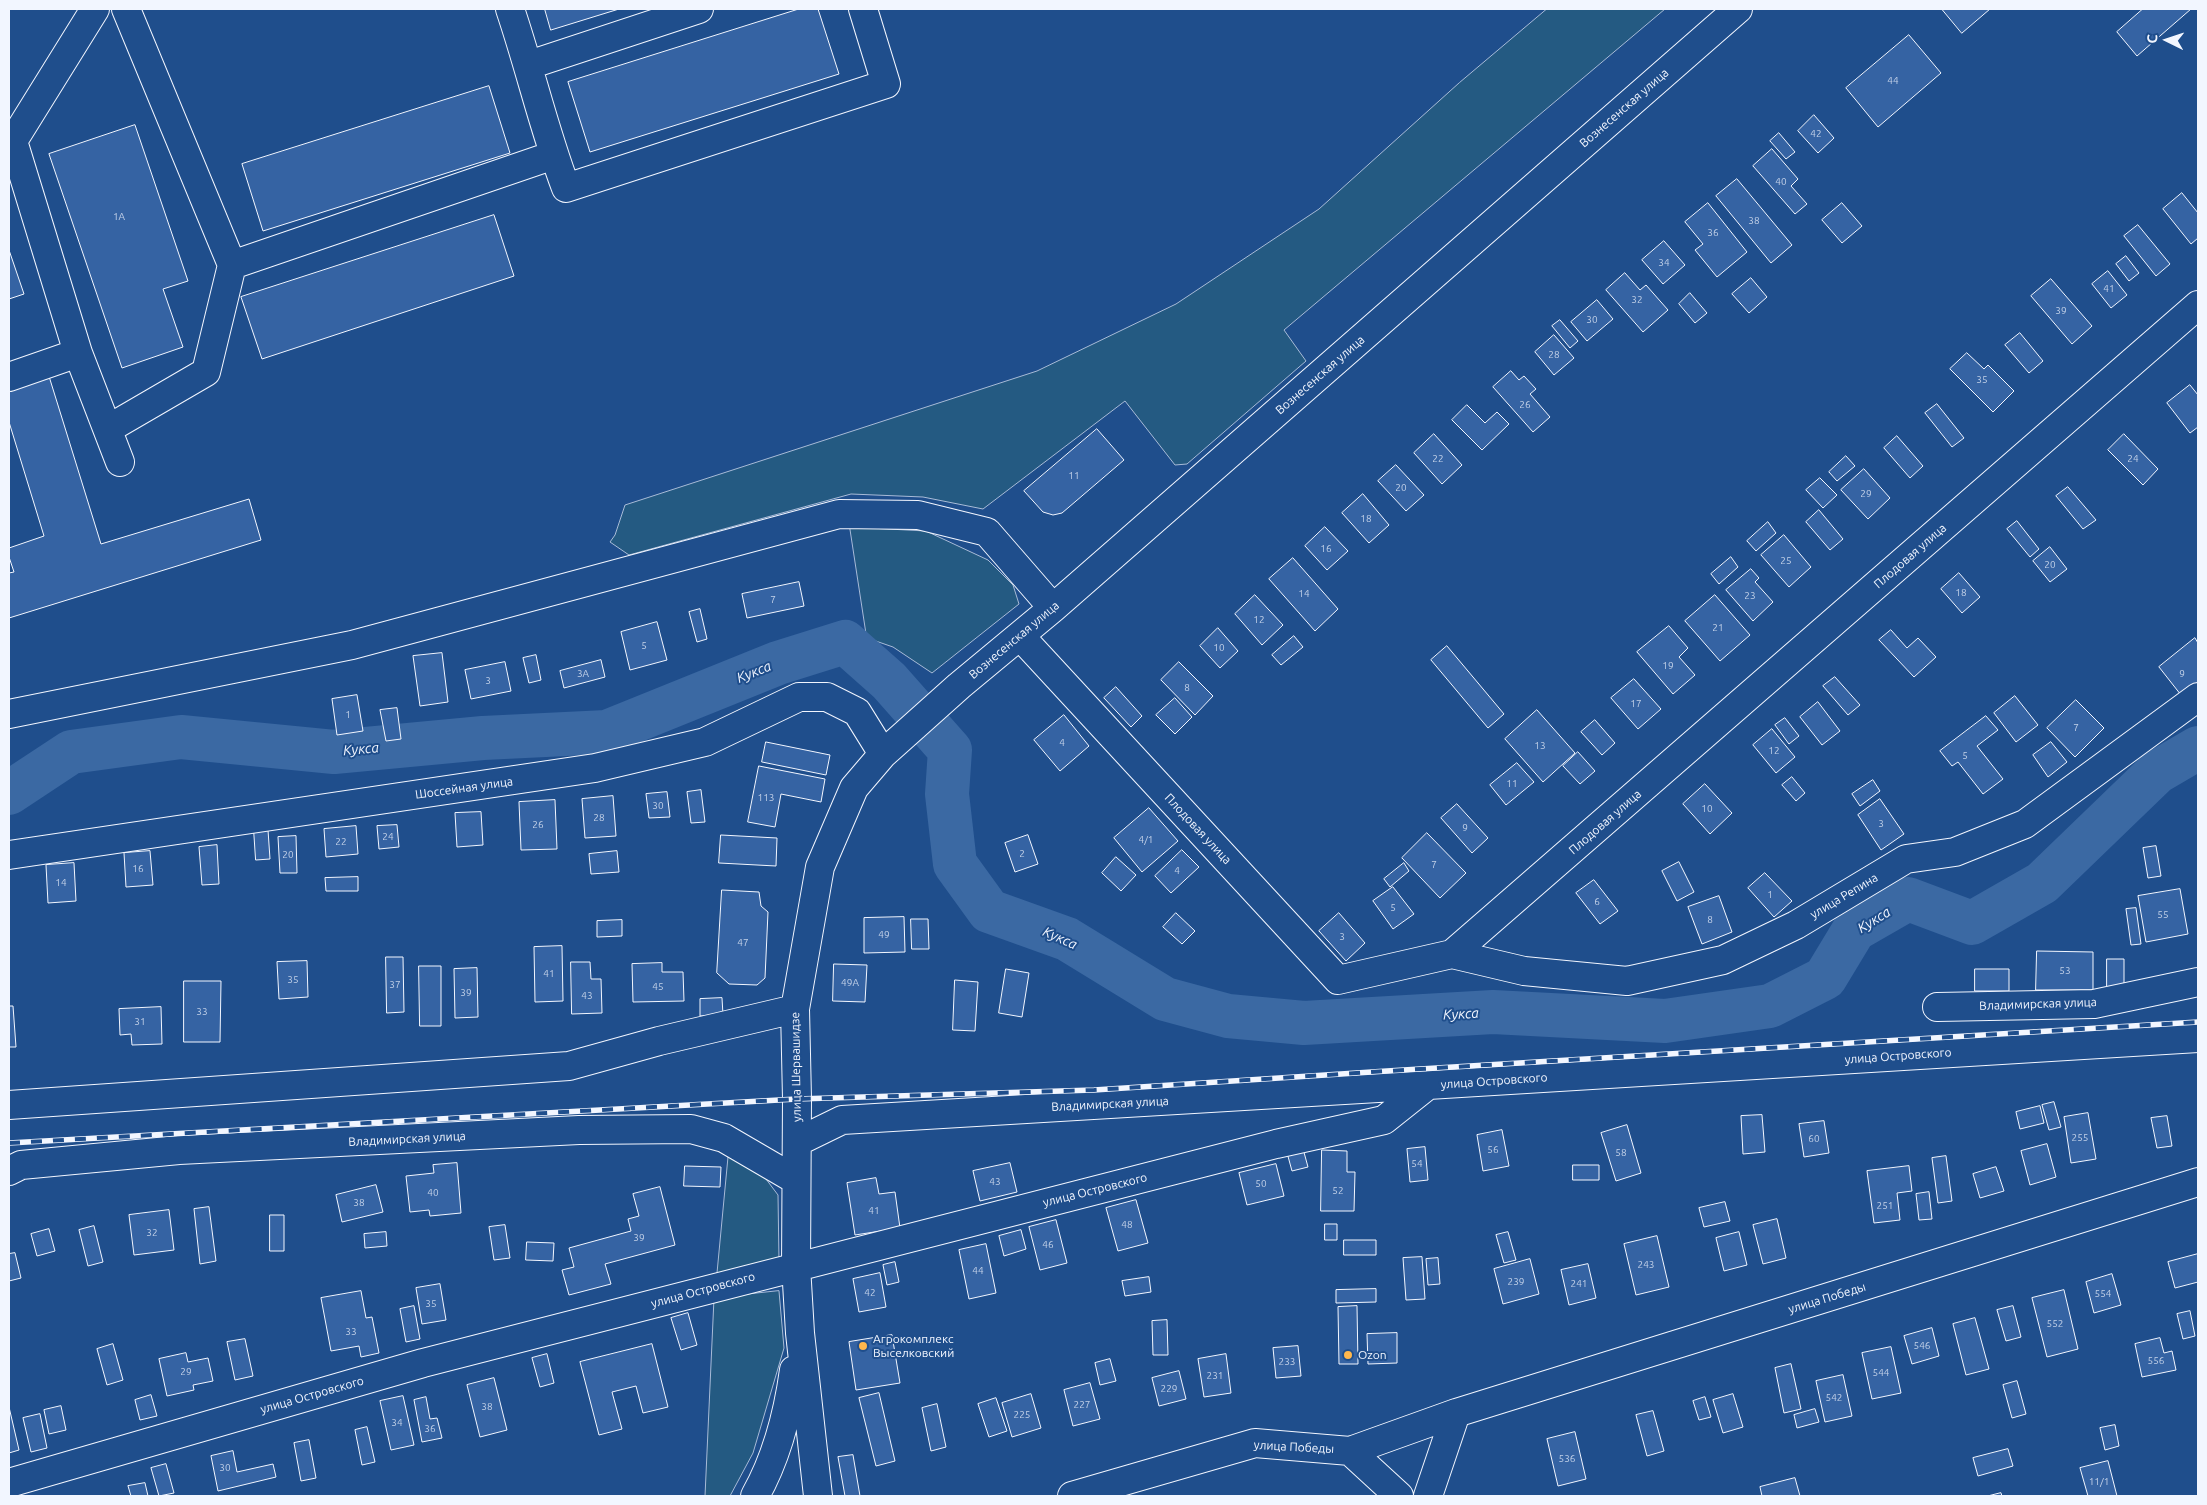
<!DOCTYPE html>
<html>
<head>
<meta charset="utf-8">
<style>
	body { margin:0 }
	#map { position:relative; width:2207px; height:1505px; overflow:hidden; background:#1f4e8c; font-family:Ubuntu,sans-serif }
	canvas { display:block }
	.frame { position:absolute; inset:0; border:10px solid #f2f6ff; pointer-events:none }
	.north { position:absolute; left:2142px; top:15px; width:50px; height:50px; -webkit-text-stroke:4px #1f4e8c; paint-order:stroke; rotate:274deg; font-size:14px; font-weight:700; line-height:20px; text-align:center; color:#f2f6ff }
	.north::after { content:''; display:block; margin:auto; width:18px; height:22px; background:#f2f6ff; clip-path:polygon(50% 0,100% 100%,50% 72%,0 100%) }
</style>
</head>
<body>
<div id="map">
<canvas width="2207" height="1505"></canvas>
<div class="frame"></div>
<div class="north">С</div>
</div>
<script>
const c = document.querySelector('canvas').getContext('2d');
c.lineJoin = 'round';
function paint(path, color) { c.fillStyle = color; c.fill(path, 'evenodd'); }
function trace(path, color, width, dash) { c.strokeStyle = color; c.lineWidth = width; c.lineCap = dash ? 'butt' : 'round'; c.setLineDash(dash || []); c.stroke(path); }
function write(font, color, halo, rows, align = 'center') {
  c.font = font + ' Ubuntu,sans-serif'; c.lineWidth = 4; c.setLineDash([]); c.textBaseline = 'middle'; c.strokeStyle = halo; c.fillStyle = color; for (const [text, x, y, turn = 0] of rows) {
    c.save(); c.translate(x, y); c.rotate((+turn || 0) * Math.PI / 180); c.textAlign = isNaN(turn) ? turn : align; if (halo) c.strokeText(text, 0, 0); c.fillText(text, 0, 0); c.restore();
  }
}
const green = new Path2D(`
	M1547 9H1665L1284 330 1306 361 1187 464 1175 465 1125 401 983 509 923 497 851 494 629 555 610 542 615 535 625 505 1037 371 1176 304 1319 209 1459 83Z
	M850 527 926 531 988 560 1013 585 1019 604 932 673 893 647 867 638Z
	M729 1150 763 1175 778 1195 779 1262 717 1277Z
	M779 1291 784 1348 753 1453 730 1496H705L714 1298Z`);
const river = new Path2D(`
	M9 793 71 752 181 737 334 752 483 738 607 732 778 663 845 642 889 681 950 750 947 794 955 864 989 911 1067 939 1165 999 1228 1016 1304 1023 1493 1012 1665 1021 1770 1006 1825 978 1854 930 1908 899 1972 923 2042 883 2157 772 2198 748`);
const building = new Path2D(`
	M545 9H619L551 30Z
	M799 9H818L839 74 590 152 568 82Z
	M1942 9H1990L1962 33Z
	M2143 9H2191L2137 56 2117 32Z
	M1909 35 1941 73 1878 127 1846 88Z
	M489 86 510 153 263 231 242 164Z
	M1814 115 1834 138 1818 153 1798 131Z
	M135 125 188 281 163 289 183 347 122 368 49 154Z
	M1779 133 1795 152 1786 159 1770 141Z
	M1772 149 1798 179 1791 186 1807 204 1795 214 1753 166Z
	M1737 179 1792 245 1771 263 1716 196Z
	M2182 193 2198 213V238L2191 244 2163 209Z
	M1708 203 1747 252 1717 277 1695 250 1703 244 1685 222Z
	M1842 203 1862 226 1842 243 1822 220Z
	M494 215 514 276 262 359 241 297Z
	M2138 225 2170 264 2156 276 2124 236Z
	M1664 241 1685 265 1663 284 1642 260Z
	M9 250 24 294 9 299Z
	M2126 256 2139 273 2129 281 2116 264Z
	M2108 271 2127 295 2111 308 2092 284Z
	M1625 273 1640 290 1646 285 1668 310 1643 332 1606 290Z
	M1751 278 1767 297 1749 313 1732 294Z
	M2051 279 2092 326 2072 344 2031 296Z
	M1690 293 1707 313 1695 323 1679 304Z
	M1597 300 1613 319 1587 341 1571 322Z
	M1560 320 1578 341 1570 348 1552 326Z
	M2020 333 2043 361 2029 373 2005 345Z
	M1554 335 1574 358 1554 375 1535 352Z
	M1967 353 1984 369 1988 365 2014 391 1993 412 1950 369Z
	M1511 371 1519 380 1524 376 1536 389 1530 394 1550 417 1533 432 1493 387Z
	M48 373 101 544 249 499 261 540 9 618V573L14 572 9 557V548L44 536 9 422V385Z
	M2190 385 2198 395V427L2190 433 2167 403Z
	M1937 404 1964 438 1952 447 1925 413Z
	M1467 405 1485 423 1497 412 1509 424 1482 450 1452 420Z
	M1097 429 1124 460 1062 513 1053 515 1043 512 1024 491Z
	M1434 434 1462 465 1442 484 1414 453Z
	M2124 434 2158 469 2143 485 2108 450Z
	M1897 436 1923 466 1910 478 1884 448Z
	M1846 456 1855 466 1837 481 1829 472Z
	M1396 465 1424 495 1406 511 1378 481Z
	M1864 469 1890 498 1868 519 1841 490Z
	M1820 478 1837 495 1823 508 1806 490Z
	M2068 487 2096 520 2083 529 2056 496Z
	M1363 494 1389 525 1369 543 1342 513Z
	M1819 510 1843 539 1830 550 1806 522Z
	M2017 521 2039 549 2030 557 2007 529Z
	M1768 522 1776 533 1756 551 1747 541Z
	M1325 527 1348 551 1327 570 1305 546Z
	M1784 535 1811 567 1789 587 1761 555Z
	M2050 547 2067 569 2050 582 2033 561Z
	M1731 557 1738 567 1719 584 1711 574Z
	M1293 558 1338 609 1315 631 1269 579Z
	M1751 569 1759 578 1755 582 1773 602 1753 621 1726 590Z
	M1959 573 1980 597 1962 613 1941 589Z
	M799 582 804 606 747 618 742 594Z
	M1255 595 1283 625 1262 645 1235 614Z
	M1715 595 1750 635 1720 661 1685 621Z
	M700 609 707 639 697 642 689 612Z
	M657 622 667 660 630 670 621 632Z
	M1669 626 1688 648 1679 657 1695 675 1673 694 1637 652Z
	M1218 628 1238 651 1220 668 1200 646Z
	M1891 630 1907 648 1918 638 1936 657 1914 677 1879 640Z
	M1294 636 1303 647 1281 665 1272 655Z
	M2195 638 2198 643V682L2181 695 2159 667Z
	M1447 646 1504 714 1488 728 1431 660Z
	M442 653 448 702 420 706 413 656Z
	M536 655 541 680 529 683 523 658Z
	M601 660 605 677 564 688 560 671Z
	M505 662 511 691 471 699 465 670Z
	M1179 662 1213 696 1195 715 1161 680Z
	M1835 677 1860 705 1848 715 1823 686Z
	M1634 679 1661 709 1638 729 1611 698Z
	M1116 687 1142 716 1131 727 1104 698Z
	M357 695 363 731 337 735 332 699Z
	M2015 696 2038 725 2016 742 1994 713Z
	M1175 698 1192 717 1175 734 1156 715Z
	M2076 700 2104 728 2075 757 2047 728Z
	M1818 702 1840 731 1822 745 1800 717Z
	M397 708 401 739 386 741 380 710Z
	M1537 710 1575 753 1543 782 1505 739Z
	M1064 715 1089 746 1060 771 1034 740Z
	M1986 716 1998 730 1977 746 2003 779 1983 794 1958 762 1952 766 1940 751Z
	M1785 718 1799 736 1789 744 1775 725Z
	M1595 720 1615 743 1602 755 1581 732Z
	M1772 729 1795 757 1776 773 1753 745Z
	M766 742 830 755 826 775 762 762Z
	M2051 742 2067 762 2048 777 2033 755Z
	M1578 752 1595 771 1580 784 1563 766Z
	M1517 763 1534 782 1506 805 1490 785Z
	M759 766 825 779 821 802 781 794 775 827 748 822Z
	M1792 777 1805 793 1796 801 1782 785Z
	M1873 780 1880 791 1860 806 1852 794Z
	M1705 784 1732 813 1710 834 1683 804Z
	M701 790 705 822 691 823 687 792Z
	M667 792 670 817 649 818 646 794Z
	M613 796 616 836 585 838 582 799Z
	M1880 799 1904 834 1881 850 1858 815Z
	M555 800 557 849 521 850 519 802Z
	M1457 804 1488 838 1472 853 1441 818Z
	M1149 808 1178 841 1142 872 1114 838Z
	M481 812 483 845 457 847 455 813Z
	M397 825 399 847 379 849 377 826Z
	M356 826 358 854 326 857 324 829Z
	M254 830H268L270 859 256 860Z
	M1427 833 1466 873 1440 898 1402 858Z
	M721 835 777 838 776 866 719 863Z
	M1028 835 1038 864 1015 872 1005 843Z
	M296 836 297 873H280L278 837Z
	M217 845 219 884 202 885 199 847Z
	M2156 846 2161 876 2148 878 2143 848Z
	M1182 850 1199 867 1171 893 1155 876Z
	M150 851 153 885 126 887 124 853Z
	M617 851 619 872 591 874 589 854Z
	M1116 857 1136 875 1121 891 1102 873Z
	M1679 862 1694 892 1677 901 1662 871Z
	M74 863 76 901 48 903 46 865Z
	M1404 863 1409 871 1390 887 1384 879Z
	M1765 873 1792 901 1774 917 1748 888Z
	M358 877V891H326L325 878Z
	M1594 880 1618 911 1600 924 1576 893Z
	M1393 887 1414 914 1393 929 1373 901Z
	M2180 889 2188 934 2146 942 2138 896Z
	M722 890 759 892 761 906 768 912 765 978 757 985 729 984 717 973Z
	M1719 896 1732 932 1702 944 1688 907Z
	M2136 908 2141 944 2131 945 2126 909Z
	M1176 913 1195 931 1182 944 1163 927Z
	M1339 913 1365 943 1346 961 1319 931Z
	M904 917 905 952 864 953V918Z
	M911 919H928L929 949H912Z
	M622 920V936L597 937V921Z
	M562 946 563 1001 535 1002 534 947Z
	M2037 951 2093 952V990H2036Z
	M386 957H403L404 1012 387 1013Z
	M2107 959H2124V987H2107Z
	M307 961 308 997 279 999 277 962Z
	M571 962H590L591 979H601L602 1013 572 1014Z
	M662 963V972H683L684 1001 633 1002 632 964Z
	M834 964 867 965 865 1002 833 1001Z
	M419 966H441V1026H420Z
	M477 968 478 1017 455 1018 454 969Z
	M1006 969 1029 973 1022 1017 999 1013Z
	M1975 969H2009V991H1975Z
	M955 980 978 982 975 1031 953 1030Z
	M184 981H221L220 1042H184Z
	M722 998 723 1015 700 1016V999Z
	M9 1006H13L16 1047H9Z
	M161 1007 162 1044 132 1045 131 1034 120 1035 119 1009Z
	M2054 1102 2061 1127 2049 1130 2042 1105Z
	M2040 1106 2044 1123 2020 1129 2016 1112Z
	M2088 1113 2096 1159 2071 1163 2064 1117Z
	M1762 1115 1765 1152 1743 1154 1741 1116Z
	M2167 1116 2172 1146 2157 1148 2151 1118Z
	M1824 1121 1829 1153 1804 1157 1799 1124Z
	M1627 1125 1641 1173 1616 1181 1601 1133Z
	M1502 1130 1509 1166 1483 1171 1477 1135Z
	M2047 1144 2056 1177 2030 1185 2021 1151Z
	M1302 1145 1308 1167 1292 1171 1286 1149Z
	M1425 1147 1428 1180 1410 1182 1407 1149Z
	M1322 1150 1347 1151V1172H1355L1354 1211H1321Z
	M1946 1156 1952 1201 1938 1203 1932 1158Z
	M457 1163 461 1213 430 1216 429 1210 410 1212 406 1176 434 1173 433 1165Z
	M1010 1163 1017 1192 980 1201 973 1171Z
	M1276 1164 1284 1196 1247 1205 1239 1173Z
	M1573 1165H1599V1180H1573Z
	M685 1166 721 1167 720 1187 684 1186Z
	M1909 1166 1912 1191 1897 1193 1900 1220 1874 1223 1867 1171Z
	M1996 1167 2004 1191 1980 1198 1973 1174Z
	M876 1178 879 1194 895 1192 900 1228 855 1235 847 1183Z
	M376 1185 383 1212 342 1222 336 1195Z
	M660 1187 675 1245 605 1264 611 1284 569 1295 562 1270 574 1267 569 1248 631 1231 628 1219 639 1216 633 1194Z
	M1929 1192 1932 1219 1919 1220 1916 1194Z
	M1136 1200 1148 1243 1118 1251 1106 1208Z
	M1725 1202 1730 1221 1704 1227 1699 1208Z
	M209 1207 216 1261 200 1264 194 1209Z
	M169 1210 174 1250 134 1255 129 1215Z
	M270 1215H284V1251H270Z
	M1777 1219 1786 1258 1763 1264 1753 1225Z
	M1056 1220 1067 1263 1040 1270 1029 1227Z
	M1325 1224H1337V1240H1325Z
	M505 1225 510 1258 494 1260 489 1227Z
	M94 1226 103 1262 88 1266 79 1230Z
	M49 1229 55 1251 37 1256 31 1234Z
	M1021 1230 1026 1249 1004 1256 999 1236Z
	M386 1232 387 1246 365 1248 364 1234Z
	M1508 1232 1516 1260 1504 1263 1496 1235Z
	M1739 1232 1747 1265 1724 1271 1716 1238Z
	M1657 1236 1669 1287 1636 1295 1624 1244Z
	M1344 1240H1376V1255H1344Z
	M527 1242 554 1243 553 1261 526 1260Z
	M986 1244 996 1293 969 1299 959 1250Z
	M15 1253 21 1278 9 1281V1254Z
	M2198 1254V1282L2175 1288 2168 1262Z
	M1422 1257 1425 1299 1406 1300 1403 1258Z
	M1438 1258 1440 1284 1428 1285 1426 1259Z
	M1530 1259 1539 1294 1503 1304 1494 1269Z
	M895 1262 899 1282 887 1285 883 1265Z
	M1588 1264 1596 1298 1569 1305 1561 1270Z
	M880 1273 886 1307 859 1312 853 1279Z
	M2112 1274 2121 1305 2094 1313 2086 1282Z
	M1149 1277 1151 1292 1125 1296 1122 1281Z
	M440 1284 446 1320 422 1324 416 1288Z
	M1376 1289V1302L1336 1303V1290Z
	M2064 1290 2078 1349 2047 1357 2032 1298Z
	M361 1291 366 1318 372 1317 379 1353 361 1357 359 1346 331 1351 321 1298Z
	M414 1306 420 1339 406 1342 400 1309Z
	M1357 1306 1358 1364H1339L1338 1307Z
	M2013 1306 2021 1337 2006 1341 1997 1310Z
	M2190 1311 2195 1336 2183 1339 2177 1314Z
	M688 1313 697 1345 681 1350 671 1318Z
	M1975 1318 1989 1369 1966 1375 1953 1324Z
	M1167 1320 1168 1355H1153L1152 1321Z
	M1932 1328 1939 1356 1912 1364 1904 1336Z
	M1397 1333V1363L1368 1364 1367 1334Z
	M892 1335 900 1383 856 1390 849 1342Z
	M2160 1338 2164 1353 2172 1351 2176 1370 2142 1377 2135 1344Z
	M245 1339 253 1376 235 1380 227 1342Z
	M113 1344 123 1380 107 1385 97 1349Z
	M652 1344 668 1407 643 1413 636 1386 612 1392 622 1429 599 1435 580 1362Z
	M1298 1346 1301 1376 1276 1378 1273 1348Z
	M1891 1347 1901 1393 1872 1399 1862 1353Z
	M186 1353 188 1362 208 1358 213 1381 193 1385 194 1390 167 1396 159 1359Z
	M547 1354 554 1383 540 1387 532 1358Z
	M1226 1354 1231 1393 1204 1397 1198 1359Z
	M1110 1359 1116 1381 1100 1385 1095 1363Z
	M1791 1364 1801 1409 1784 1413 1775 1368Z
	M1179 1371 1186 1399 1159 1406 1152 1378Z
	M1843 1375 1852 1416 1825 1422 1816 1381Z
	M494 1378 507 1430 480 1437 467 1385Z
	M2017 1381 2026 1414 2012 1418 2003 1385Z
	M1090 1383 1100 1419 1073 1426 1064 1390Z
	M879 1393 895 1461 876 1466 859 1398Z
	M1031 1394 1041 1428 1012 1437 1002 1403Z
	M1733 1394 1743 1427 1723 1433 1713 1400Z
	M151 1395 157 1416 140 1420 135 1400Z
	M403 1396 414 1445 391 1450 380 1401Z
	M426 1397 430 1419 437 1418 442 1438 422 1442 414 1400Z
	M1705 1397 1711 1417 1699 1420 1693 1401Z
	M996 1398 1007 1431 989 1437 978 1404Z
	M937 1404 946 1447 931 1451 922 1408Z
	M61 1406 66 1430 49 1434 44 1410Z
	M9 1407 19 1450 9 1453Z
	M1815 1409 1819 1422 1797 1428 1794 1415Z
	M1653 1411 1664 1451 1647 1456 1636 1415Z
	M40 1414 47 1448 31 1452 23 1418Z
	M2115 1425 2119 1446 2105 1450 2100 1428Z
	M367 1427 375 1462 362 1465 355 1430Z
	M1575 1432 1586 1479 1558 1486 1547 1439Z
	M309 1440 316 1478 301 1481 294 1443Z
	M2008 1449 2013 1466 1978 1476 1973 1458Z
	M233 1451 237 1472 273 1464 276 1477 218 1491 211 1456Z
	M853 1455 860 1496H845L838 1457Z
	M2108 1461 2117 1496H2088L2080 1468Z
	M166 1464 174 1493 159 1496 151 1468Z
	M1795 1478 1800 1496H1762L1760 1487Z
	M145 1483 148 1496H131L128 1486Z
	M2001 1493 2002 1496H1988Z`);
const minor = new Path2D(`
	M95 9 13 141 78 353 120 462
	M510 9C530 68 544 130 566 188L886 84 863 9
	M529 65 699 9
	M232 265 554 155
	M9 377 78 353
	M108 429 206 372 232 265 126 9
	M1020 636 1338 980 1452 954 2198 305
	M9 714 352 645 839 514 918 515 987 532 1053 608
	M9 855 595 768 705 742 799 697H827L857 712 883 754
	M1452 954 1524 971 1627 981 1723 960 1796 925 1906 859 1955 852 2025 824 2198 697
	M1937 1007 2094 1004 2198 982
	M9 1105 569 1066 659 1041 795 1009
	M797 1142 842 1120 1428 1085
	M9 1171 21 1165 179 1150 579 1130 691 1129 724 1138 796 1180
	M1350 1451 1399 1496
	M9 1483 423 1363 1276 1144 1384 1120 1428 1085 2198 1038
	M755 1496C777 1457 788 1414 794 1370
	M818 1496 800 1333 796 1266 797 1099 795 1009 820 867 854 788 883 754 959 686 1053 608 1738 9
	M1072 1496 1255 1443 1350 1451 1456 1413 2198 1182
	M1428 1496 1456 1413`);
const rail = new Path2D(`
	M9 1143 797 1099 1094 1090 1387 1071 2198 1022`);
const markers = [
	[863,1346,5,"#ffb74d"],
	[1348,1355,5,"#ffb74d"]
];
const numberNames = [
	["44",1893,81],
	["42",1816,134],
	["40",1781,182],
	["1А",119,217],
	["38",1754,221],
	["36",1713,233],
	["34",1664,263],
	["41",2109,289],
	["32",1637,300],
	["39",2061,311],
	["30",1592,320],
	["28",1554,355],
	["35",1982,380],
	["26",1525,405],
	["22",1438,459],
	["24",2133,459],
	["11",1074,476],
	["20",1401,488],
	["29",1866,494],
	["18",1366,519],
	["16",1326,549],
	["25",1786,561],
	["20",2050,565],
	["18",1961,593],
	["14",1304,594],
	["23",1750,596],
	["7",773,600],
	["12",1259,620],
	["21",1718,628],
	["5",644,646],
	["10",1219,648],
	["19",1668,666],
	["3А",583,674],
	["9",2182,674],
	["3",488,681],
	["8",1187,688],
	["17",1636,704],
	["1",348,715],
	["7",2076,728],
	["4",1062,743],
	["13",1540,746],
	["12",1774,751],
	["5",1965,756],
	["11",1512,784],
	["113",766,798],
	["30",658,806],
	["10",1707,809],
	["28",599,818],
	["3",1881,824],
	["26",538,825],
	["9",1465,828],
	["24",388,837],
	["4/1",1146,840],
	["22",341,842],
	["2",1022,854],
	["20",288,855],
	["7",1434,865],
	["16",138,869],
	["4",1177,871],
	["14",61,883],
	["1",1770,895],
	["6",1597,902],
	["5",1393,908],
	["55",2163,915],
	["8",1710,920],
	["49",884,935],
	["3",1342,937],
	["47",743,943],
	["53",2065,971],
	["41",549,974],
	["35",293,980],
	["49А",850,983],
	["37",395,985],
	["45",658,987],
	["39",466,993],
	["43",587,996],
	["33",202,1012],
	["31",140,1022],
	["255",2080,1138],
	["60",1814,1139],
	["56",1493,1150],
	["58",1621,1153],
	["54",1417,1164],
	["43",995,1182],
	["50",1261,1184],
	["52",1338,1191],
	["40",433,1193],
	["38",359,1203],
	["251",1885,1206],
	["41",874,1211],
	["48",1127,1225],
	["32",152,1233],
	["39",639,1238],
	["46",1048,1245],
	["243",1646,1265],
	["44",978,1271],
	["239",1516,1282],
	["241",1579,1284],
	["42",870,1293],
	["554",2103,1294],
	["35",431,1304],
	["552",2055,1324],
	["33",351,1332],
	["546",1922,1346],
	["556",2156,1361],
	["233",1287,1362],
	["29",186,1372],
	["544",1881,1373],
	["231",1215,1376],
	["229",1169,1389],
	["542",1834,1398],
	["227",1082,1405],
	["38",487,1407],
	["225",1022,1415],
	["34",397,1423],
	["36",430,1429],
	["536",1567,1459],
	["30",225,1468],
	["11/1",2099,1482]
];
const streetNames = [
	["Вознесенская улица",1624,108,-41],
	["Вознесенская улица",1320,375,-41],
	["Плодовая улица",1910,556,-41],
	["Вознесенская улица",1014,640,-40],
	["Шоссейная улица",464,788,-8],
	["Плодовая улица",1605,822,-41],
	["Плодовая улица",1198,829,47],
	["улица Репина",1844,896,-31],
	["Владимирская улица",2038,1004,-2],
	["улица Островского",1898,1056,-4],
	["улица Шервашидзе",796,1067,-91],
	["улица Островского",1494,1081,-4],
	["Владимирская улица",1110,1104,-3],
	["Владимирская улица",407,1139,-3],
	["улица Островского",1095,1190,-14],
	["улица Островского",703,1290,-15],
	["улица Победы",1827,1298,-17],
	["улица Островского",312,1395,-16],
	["улица Победы",1294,1447,3]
];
const poiNames = [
	["Агрокомплекс",873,1339],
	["Выселковский",873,1353],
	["Ozon",1358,1355]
];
const waterNames = [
	["Кукса",754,672,-22],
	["Кукса",361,749,-5],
	["Кукса",1874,920,-32],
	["Кукса",1060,938,24],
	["Кукса",1461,1014,-3]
];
paint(green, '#245a82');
trace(green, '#a8bbd7', 1);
trace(river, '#3b69a3', 44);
paint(building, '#3563a3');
trace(building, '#f2f6ff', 1);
trace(minor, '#f2f6ff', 30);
trace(minor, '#1f4e8c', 28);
trace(rail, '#f2f6ff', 5.5);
trace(rail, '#1f4e8c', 4, [11]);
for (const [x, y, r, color] of markers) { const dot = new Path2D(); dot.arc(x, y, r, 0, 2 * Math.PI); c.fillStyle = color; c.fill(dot); trace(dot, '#1f4e8c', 2); }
write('10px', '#c3d1e8', null, numberNames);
write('12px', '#f2f6ff', '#1f4e8c', streetNames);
write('12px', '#f2f6ff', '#1f4e8c', poiNames, 'left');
write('italic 14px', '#f2f6ff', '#1f4e8c', waterNames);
</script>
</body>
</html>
